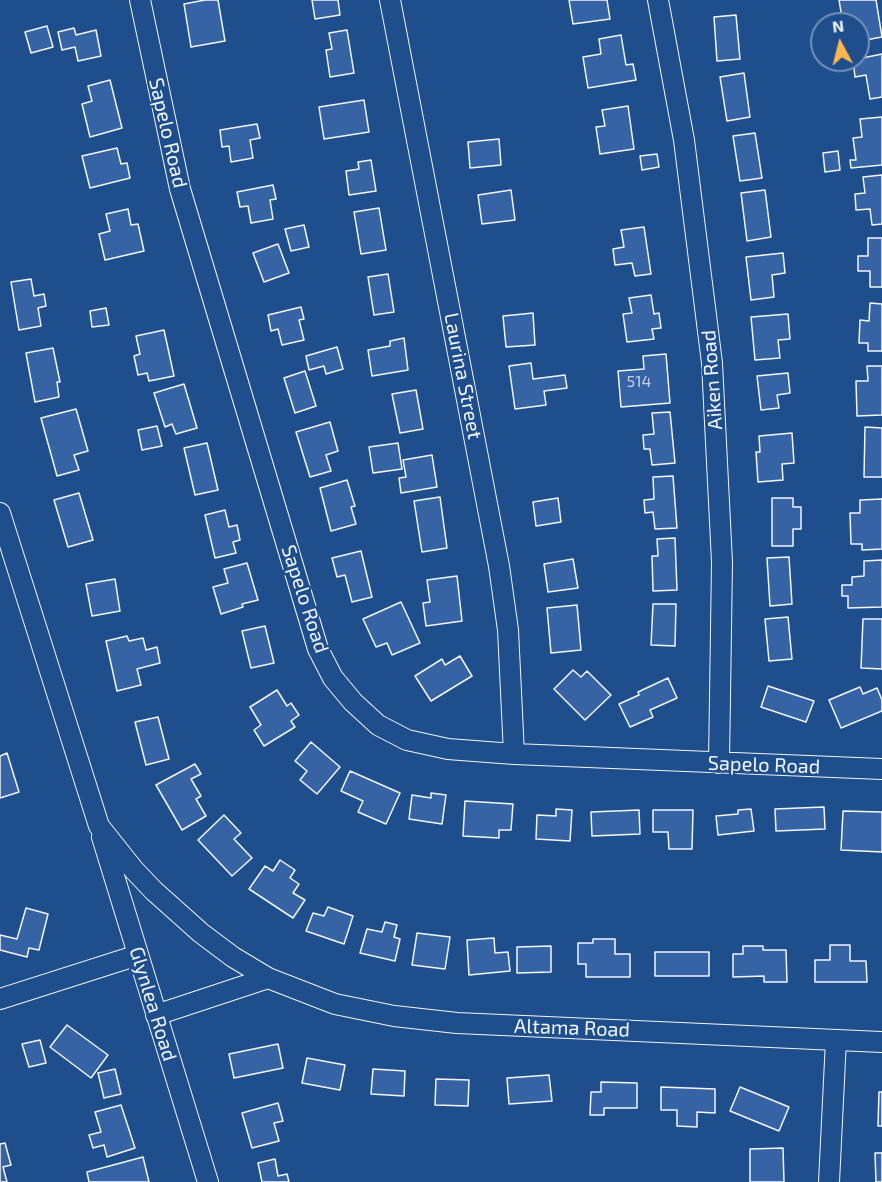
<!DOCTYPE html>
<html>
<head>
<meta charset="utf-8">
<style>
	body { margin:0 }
	#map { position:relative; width:882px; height:1182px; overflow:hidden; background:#1f4e8c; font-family:"Exo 2",sans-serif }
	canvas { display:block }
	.north { position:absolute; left:810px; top:12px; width:60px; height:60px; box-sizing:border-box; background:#1f4e8c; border:2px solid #7391ba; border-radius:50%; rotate:353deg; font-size:16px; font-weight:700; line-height:24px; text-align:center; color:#f2f6ff }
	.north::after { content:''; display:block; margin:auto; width:21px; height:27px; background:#ffb74d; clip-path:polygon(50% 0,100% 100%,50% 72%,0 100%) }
</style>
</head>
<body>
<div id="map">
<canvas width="882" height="1182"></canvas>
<div class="north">N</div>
</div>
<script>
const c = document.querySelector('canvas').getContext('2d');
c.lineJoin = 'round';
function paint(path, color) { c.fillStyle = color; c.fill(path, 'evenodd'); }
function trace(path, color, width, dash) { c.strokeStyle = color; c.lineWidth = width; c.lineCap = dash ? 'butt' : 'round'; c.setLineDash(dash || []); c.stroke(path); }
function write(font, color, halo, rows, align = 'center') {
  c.font = font + ' "Exo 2",sans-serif'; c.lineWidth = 4.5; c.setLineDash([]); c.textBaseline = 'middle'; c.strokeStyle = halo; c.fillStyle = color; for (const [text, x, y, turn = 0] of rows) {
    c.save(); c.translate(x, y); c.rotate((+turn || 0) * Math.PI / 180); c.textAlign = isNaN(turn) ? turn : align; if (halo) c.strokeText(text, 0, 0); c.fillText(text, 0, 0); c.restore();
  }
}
const building = new Path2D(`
	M205 0H218L225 41 191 47 184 4Z
	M312 0H338L340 15 315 19Z
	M569 0H607L610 19 573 24Z
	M839 0H876L882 37 860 41 858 23 843 24Z
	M736 15 740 59 717 61 714 17Z
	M47 26 53 47 31 53 25 32Z
	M74 28 76 35 96 30 101 56 78 61 75 47 62 50 58 32Z
	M347 30 354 73 330 77 326 50 332 49 329 33Z
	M621 35 626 65 633 64 636 80 588 88 583 57 601 54 599 39Z
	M882 54V97L870 99 866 75 855 77 853 60Z
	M744 73 750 117 727 121 720 77Z
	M110 80 122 128 90 137 82 104 92 101 88 86Z
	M364 100 369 132 324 139 319 107Z
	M628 106 634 149 600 154 596 127 605 126 602 110Z
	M882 117V165L851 168 850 160H856L853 138 862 137 860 119Z
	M257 124 260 138 250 140 253 158 231 162 229 146 222 147 220 130Z
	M755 133 762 178 740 181 733 136Z
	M499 139 501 165 470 168 468 142Z
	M117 148 121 164 127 163 130 178 90 188 82 156Z
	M838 151 840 170 825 172 823 153Z
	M657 154 659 167 642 170 640 156Z
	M371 160 376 191 349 195 346 171 359 169 358 162Z
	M882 175V224L872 225 870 209 856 210 855 194 865 193 863 177Z
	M273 185 276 199 270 200 273 219 251 223 248 206 240 207 237 192Z
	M511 190 515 220 482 224 478 195Z
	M765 190 771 237 747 241 741 193Z
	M379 208 386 250 361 254 354 212Z
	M128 209 131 225 138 224 144 251 105 260 99 234 110 231 106 214Z
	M304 225 309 247 291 251 285 229Z
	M644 227 651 274 635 276 632 263 615 265 613 249 624 247 621 230Z
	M868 238H882V287H870V271H858V256H868Z
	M278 244 289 273 264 282 253 253Z
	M783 253 785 273 772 275 774 297 751 300 746 257Z
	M388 274 394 312 374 315 368 277Z
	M31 279 34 296 44 294 46 306 38 308 41 326 19 330 11 282Z
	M651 295 654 314 659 313 661 328 652 329 654 339 627 342 623 314 632 313 629 298Z
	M870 303 882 304V351H868V343H859L860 320 869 321Z
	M301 307 304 319 299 320 304 340 282 345 278 329 271 331 268 315Z
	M106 308 109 325 92 327 90 311Z
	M533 313 535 345 506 347 503 316Z
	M788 314 790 339 778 340 780 358 755 360 751 317Z
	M164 330 174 376 149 381 147 373 138 375 134 356 140 354 136 336Z
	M404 338 408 370 372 376 368 350 390 346V341Z
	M337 347 343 369 326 374 324 366 309 370 306 356Z
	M53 348 60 382H57L59 397 35 402 26 353Z
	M666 354 670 403 621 407 618 371 644 369 643 356Z
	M531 363 533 379 565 375 567 388 544 391 546 405 515 409 509 366Z
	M867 366H882V415L857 416 856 381H868Z
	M305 371 316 406 295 413 284 378Z
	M788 373 790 393 777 395 779 408 761 410 757 376Z
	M184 384 197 428 176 434 172 424 165 427 154 393Z
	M416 390 423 429 400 433 392 394Z
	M76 409 88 451 74 455 79 470 57 476 41 418Z
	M670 412 675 463 652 465 650 449H644L643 435 654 434 652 413Z
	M330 422 338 451 326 455 331 471 310 477 296 432Z
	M157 426 162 446 142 450 138 430Z
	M865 427 882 428V477H864Z
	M792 433 794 463 782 464 783 480 758 482 756 452H760L759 436Z
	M207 443 218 490 195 495 184 448Z
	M398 443 402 469 373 473 369 447Z
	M432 455 437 487 401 493 399 478 406 477 403 460Z
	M673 476 677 528 655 529 653 512 645 513 644 500 654 499 653 477Z
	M347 480 355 506 351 507 356 524 331 531 320 488Z
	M79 493 93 540 68 547 54 500Z
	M440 497 447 548 422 552 414 501Z
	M558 498 561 522 536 526 533 502Z
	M772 498H793V507H801V529H793V546H772Z
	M882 499V549L862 550V544H851L850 513H860V500Z
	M225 510 229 527 237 525 240 540 233 542 236 553 215 558 205 515Z
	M675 538 677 590 653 591 652 556H658L657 539Z
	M361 551 372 597 352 602 345 575 337 577 332 558Z
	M789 557 792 604 770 606 767 558Z
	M573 559 578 588 548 592 544 564Z
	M882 560V607L848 608V596H842V585H852V577L864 576V561Z
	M247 563 258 600 242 604 243 607 221 614 213 587 228 583 224 569Z
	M457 576 462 621 426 626 423 603 430 602 427 580Z
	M115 579 120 611 92 616 86 584Z
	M401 602 420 643 392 655 387 643 376 647 363 619Z
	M653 604H676L675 646 651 645Z
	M577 605 581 650 551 653 547 608Z
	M788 617 792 659 769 661 765 619Z
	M863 619H882V669L861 668Z
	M265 626 274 663 251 668 242 631Z
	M127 636 129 641 143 638 146 650 157 647 160 663 137 669 141 685 117 691 106 641Z
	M460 656 472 676 431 701 415 676 442 659 445 665Z
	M573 670 581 677 587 671 611 695 585 720 554 689Z
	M668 678 677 698 650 710 653 717 630 727 619 704 639 695 638 692Z
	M768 686 814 701 806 722 761 707Z
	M860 687 863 694 877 688 882 700V711L841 728 829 700Z
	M277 690 287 706 291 703 299 715 291 721 295 727 264 746 254 730 261 725 250 707Z
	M158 717 169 759 146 765 135 722Z
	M311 742 340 767 317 794 300 780 307 771 295 761Z
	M7 753 19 792 0 798V756Z
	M195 764 201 774 191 779 201 796 196 799 206 816 182 830 156 785Z
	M350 771 400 793 386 824 358 812 363 801 341 791Z
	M431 793 446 795 442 824 409 819 412 795 431 798Z
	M465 801 513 804 511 830H499V838L463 836Z
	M824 807 825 829 776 831 775 809Z
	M556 809 572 810 570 841 536 839 537 815 556 816Z
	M751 809 754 831 718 835 716 816 738 814V810Z
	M639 810 640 834 592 836 591 812Z
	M653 810H693L692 849H669L668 832H653Z
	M843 811 882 812V852L841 850Z
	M224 815 241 833 234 839 252 858 232 876 198 840Z
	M280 860 295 870 290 878 299 884 293 893 305 900 293 918 249 889 265 866 273 871Z
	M328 907 353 916 344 944 306 931 313 913 324 916Z
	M26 908 48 914 39 950 29 948 27 957 0 950V935L17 939Z
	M385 922 397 925 394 937 400 939 395 961 360 953 367 929 382 932Z
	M417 933 450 937 445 969 412 965Z
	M494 938 495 953 508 952 510 971 469 975 467 940Z
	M593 939H615V954H630V977H586V964H578V943H593Z
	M830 945H850V961H866L867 982H815V960H830Z
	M551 946V972L517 973V947Z
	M743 946H763V950H786L787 982H764V976L733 977V954H743Z
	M655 952H709V976H655Z
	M67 1025 108 1055 91 1078 50 1047Z
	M40 1040 46 1063 29 1067 22 1044Z
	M278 1044 283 1068 234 1078 229 1054Z
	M307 1058 345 1065 340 1090 302 1083Z
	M115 1069 121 1094 104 1098 98 1073Z
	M373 1069 405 1071 404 1096 371 1094Z
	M549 1075 552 1101 509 1104 507 1078Z
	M436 1079 469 1080 468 1106 435 1105Z
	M601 1082 637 1083V1108H604V1115H590L591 1092H601Z
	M661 1087 715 1089V1113L697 1112V1127L677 1126V1110H661Z
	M740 1087 789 1107 779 1131 730 1111Z
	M879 1092H882V1126H878Z
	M278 1103 283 1121 274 1123 279 1141 252 1148 242 1113Z
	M121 1105 135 1148 107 1157 104 1145 93 1148 89 1135 101 1132 95 1112Z
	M5 1143 11 1165 3 1167 7 1182H0V1144Z
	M783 1148 784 1182H750V1149Z
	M875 1153H882V1182H876Z
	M143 1157 149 1182H89L87 1172Z
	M275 1159 278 1176 287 1174 289 1182H262L258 1163Z`);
const minor = new Path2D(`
	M140 0 180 189 318 649 333 678 353 702 378 725 407 740 448 749 514 754 882 769
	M390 0 499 566 508 630 514 754
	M658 0 684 140 712 363 722 562 719 763
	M0 513 99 826 134 870 154 891 201 933 233 957 268 978 335 1004 394 1016 457 1023 882 1042
	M102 837 208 1182
	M0 999 138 955
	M156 1015 268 978
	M829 1182 836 1040`);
const numberNames = [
	["514",639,382]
];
const streetNames = [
	["Sapelo Road",168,133,77],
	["Laurina Street",463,376,79],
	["Aiken Road",712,380,-94],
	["Sapelo Road",305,599,72],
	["Sapelo Road",764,765,2],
	["Glynlea Road",153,1004,73],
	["Altama Road",572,1028,2]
];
paint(building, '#3563a3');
trace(building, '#f2f6ff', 1.5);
trace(minor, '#f2f6ff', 22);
trace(minor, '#1f4e8c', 20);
write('16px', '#c3d1e8', null, numberNames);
write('20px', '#f2f6ff', '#1f4e8c', streetNames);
</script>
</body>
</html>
